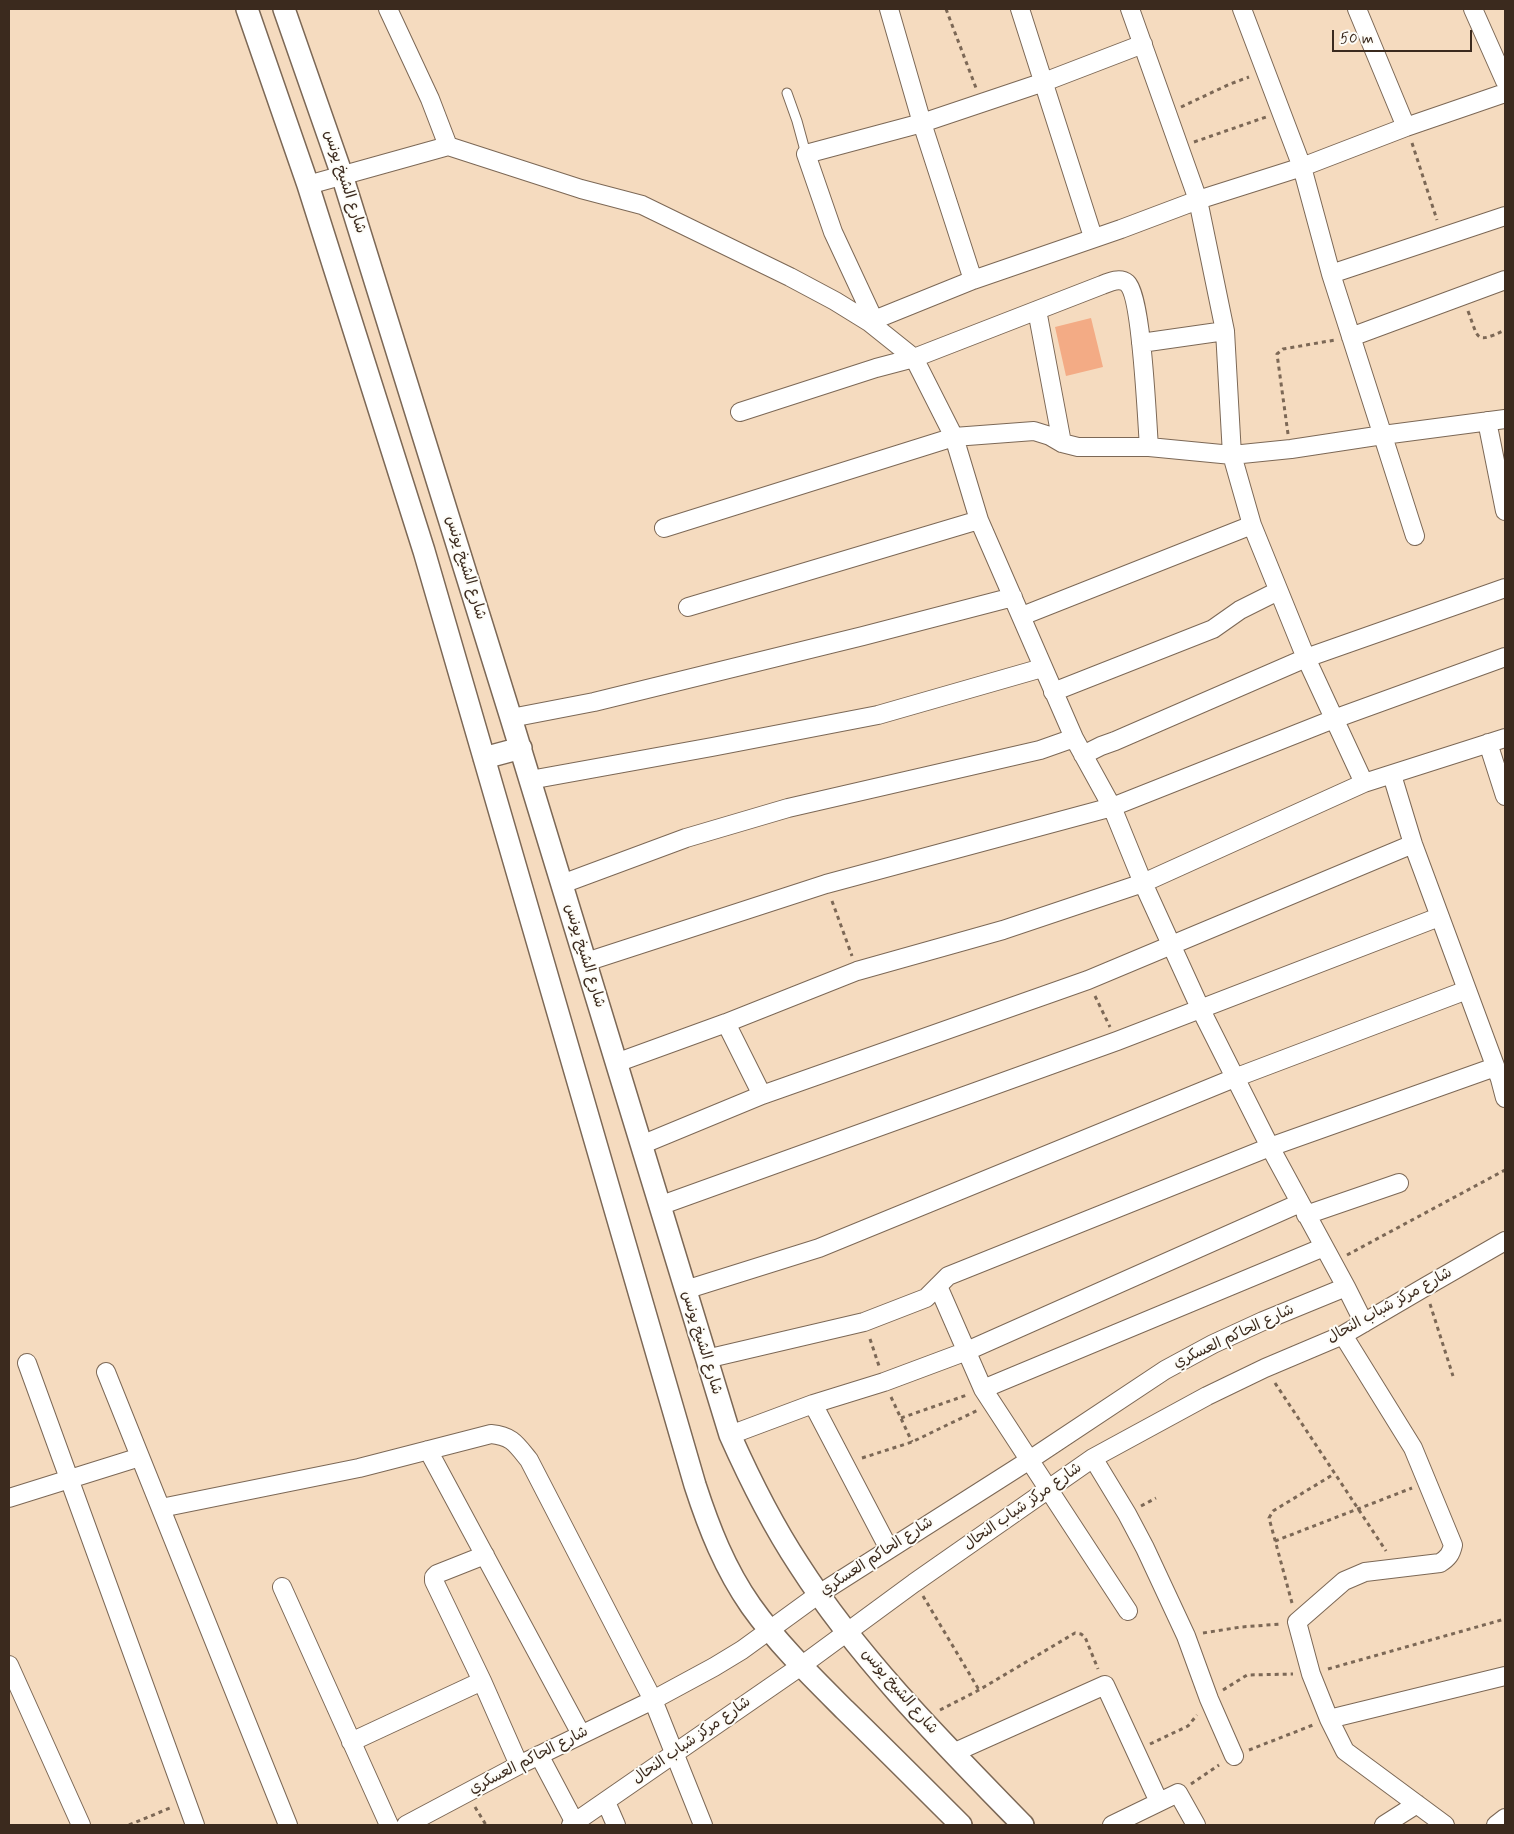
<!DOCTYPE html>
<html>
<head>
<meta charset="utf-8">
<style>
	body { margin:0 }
	#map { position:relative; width:1514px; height:1834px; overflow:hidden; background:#f5dbbf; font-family:Mynerve,sans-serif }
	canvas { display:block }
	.frame { position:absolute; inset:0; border:10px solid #3b2a1e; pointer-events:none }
	.scale { position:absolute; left:1332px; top:30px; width:140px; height:22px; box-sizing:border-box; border:2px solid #3b2a1e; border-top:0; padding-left:6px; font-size:15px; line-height:18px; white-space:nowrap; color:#3b2a1e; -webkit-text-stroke:4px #fdfcf7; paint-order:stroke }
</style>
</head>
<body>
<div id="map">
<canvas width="1514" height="1834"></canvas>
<div class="frame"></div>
<div class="scale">50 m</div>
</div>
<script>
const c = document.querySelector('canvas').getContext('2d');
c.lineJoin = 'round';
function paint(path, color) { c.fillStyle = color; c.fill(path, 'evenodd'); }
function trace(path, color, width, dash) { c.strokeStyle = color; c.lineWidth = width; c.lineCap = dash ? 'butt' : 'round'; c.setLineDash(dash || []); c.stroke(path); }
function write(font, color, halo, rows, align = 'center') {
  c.font = font + ' Mynerve,"Playpen Sans Arabic",sans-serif'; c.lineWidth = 4; c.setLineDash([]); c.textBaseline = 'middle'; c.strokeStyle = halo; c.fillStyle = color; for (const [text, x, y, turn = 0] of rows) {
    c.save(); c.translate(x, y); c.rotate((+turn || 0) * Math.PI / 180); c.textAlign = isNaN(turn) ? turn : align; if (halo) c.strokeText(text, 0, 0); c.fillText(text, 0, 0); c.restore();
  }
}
const building = new Path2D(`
	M1091 318 1103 367 1066 376 1055 327Z`);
const path = new Path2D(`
	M946 9 976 88
	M1181 107 1230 84 1249 77
	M1194 142 1266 117
	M1412 143 1437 220
	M1468 311C1479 340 1475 344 1505 330
	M1288 434 1277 354 1283 349 1335 340
	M832 901 852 956
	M1095 996 1110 1027
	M1347 1255 1505 1170
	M1430 1304 1453 1376
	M870 1339 879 1366
	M1275 1383 1386 1551
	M891 1397 912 1442
	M901 1418 967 1395
	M862 1458 912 1442 978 1410
	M1141 1506 1156 1498
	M1275 1541 1412 1488
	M923 1596 979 1690
	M1292 1603 1269 1518 1273 1511 1334 1474
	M1203 1633 1241 1627 1281 1624
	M1328 1669 1505 1619
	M1223 1690 1247 1675 1293 1674
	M940 1710 979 1690 1075 1633 1081 1634 1085 1637 1098 1669
	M1150 1744 1188 1726 1197 1715
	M1249 1750 1313 1725
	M1191 1784 1219 1765
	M475 1807 486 1825
	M129 1825 170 1808`);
const service = new Path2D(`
	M787 93 797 121 806 154`);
const minor = new Path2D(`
	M388 9 430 99 448 146
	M889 9 922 123 973 280
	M1020 9 1093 237
	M1130 9 1198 200 1225 331 1232 455 1252 525 1306 658 1364 783
	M1242 9 1302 167 1331 274 1415 536
	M1357 9 1406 127
	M1473 9 1505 81
	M308 185 448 146 581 189 642 205 790 277 835 301 869 322 914 358 954 437 979 520 1074 738 1112 807 1143 883 1201 1010 1270 1147 1346 1287 1364 1323
	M1331 274 1505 216
	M1037 310 1062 443
	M874 320 833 232 806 154 922 123 1044 82 1143 44
	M869 322 973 280 1121 229 1198 200 1302 167 1406 127 1505 93
	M1351 337 1505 280
	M1141 343 1225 331
	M740 412 876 368 914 358 1102 285C1109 282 1120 277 1127 283 1142 296 1147 422 1149 447
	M1487 421 1505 511
	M664 528 954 437 1034 431 1050 436 1062 443 1078 447H1149L1232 455 1291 449 1383 435 1505 419
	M688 607 979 520
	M1022 616 1252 525
	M1053 692 1213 629 1240 610 1278 591
	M511 718 594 702 863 636 1013 597
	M1488 743 1505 796
	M1083 755 1101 746 1115 741 1306 658 1505 588
	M1392 775 1413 844 1500 1079 1505 1098
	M530 780 712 747 878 715 1042 668
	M562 884 686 838 788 808 1040 750 1074 738
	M586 962 826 884 1112 807 1334 719 1505 657
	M726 1023 762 1095
	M616 1063 726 1023 857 971 1003 930 1143 883 1364 783 1505 738
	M641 1145 762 1095 1088 980 1413 844
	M659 1206 1117 1041 1439 917
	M1306 1215 1399 1183
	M938 1286 983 1389 1128 1611
	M685 1290 819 1248 1237 1077 1467 990
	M1343 1335 1413 1448 1453 1545C1451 1554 1448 1558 1440 1563L1365 1572 1344 1581 1297 1622 1311 1674 1329 1719 1345 1751 1445 1825
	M706 1359 864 1322 926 1298 948 1276 1270 1147 1495 1067
	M27 1363 195 1825
	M106 1372 288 1825
	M983 1389 1324 1247
	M813 1404 889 1549
	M730 1435 813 1404 884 1382 967 1351 1300 1203
	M428 1450 581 1734
	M1093 1458 1127 1514 1145 1548 1186 1636 1209 1699 1234 1756
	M9 1498 140 1457
	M161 1508 359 1468 491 1434C512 1436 516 1444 529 1460L653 1700 703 1825
	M485 1555 437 1574 434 1577V1581L482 1681 519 1765
	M282 1587 389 1825
	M9 1665 81 1825
	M1329 1719 1505 1676
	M351 1742 482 1681
	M953 1753 1105 1685 1159 1802
	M539 1755 575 1823
	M606 1802 616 1825
	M406 1825 519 1765 653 1700 714 1667 742 1650 819 1594 1028 1461 1165 1370 1213 1344 1263 1321 1346 1287
	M571 1825 801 1666 914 1583 1093 1458 1207 1396 1265 1368 1343 1335 1425 1287 1505 1241
	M1112 1825 1178 1793 1196 1825
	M1384 1825 1417 1804
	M1496 1825 1505 1818`);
const tertiary = new Path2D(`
	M247 9 308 185 424 551 695 1485C709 1528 725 1569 751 1606 778 1644 812 1677 845 1710 884 1748 923 1787 961 1825
	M284 9 342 175 511 718 730 1435C750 1480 772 1524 799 1565 860 1660 945 1745 1023 1825
	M484 758 521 748`);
const streetNames = [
	["شارع الشيخ يونس",344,182,72],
	["شارع الشيخ يونس",465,568,73],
	["شارع الشيخ يونس",584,956,73],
	["شارع مركز شباب النحال",1390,1306,-29],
	["شارع الحاكم العسكري",1234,1337,-25],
	["شارع الشيخ يونس",701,1343,73],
	["شارع مركز شباب النحال",1023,1507,-35],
	["شارع الحاكم العسكري",877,1557,-33],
	["شارع الشيخ يونس",899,1692,49],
	["شارع مركز شباب النحال",692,1741,-35],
	["شارع الحاكم العسكري",529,1761,-27]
];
paint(building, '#f3ab85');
trace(service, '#7c6856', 11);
trace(minor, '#7c6856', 20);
trace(tertiary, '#7c6856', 24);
trace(path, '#7c6856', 3, [4, 4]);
trace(service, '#fff', 9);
trace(minor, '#fff', 18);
trace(tertiary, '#fff', 21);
write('15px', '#3b2a1e', '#fdfcf7', streetNames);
</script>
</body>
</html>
